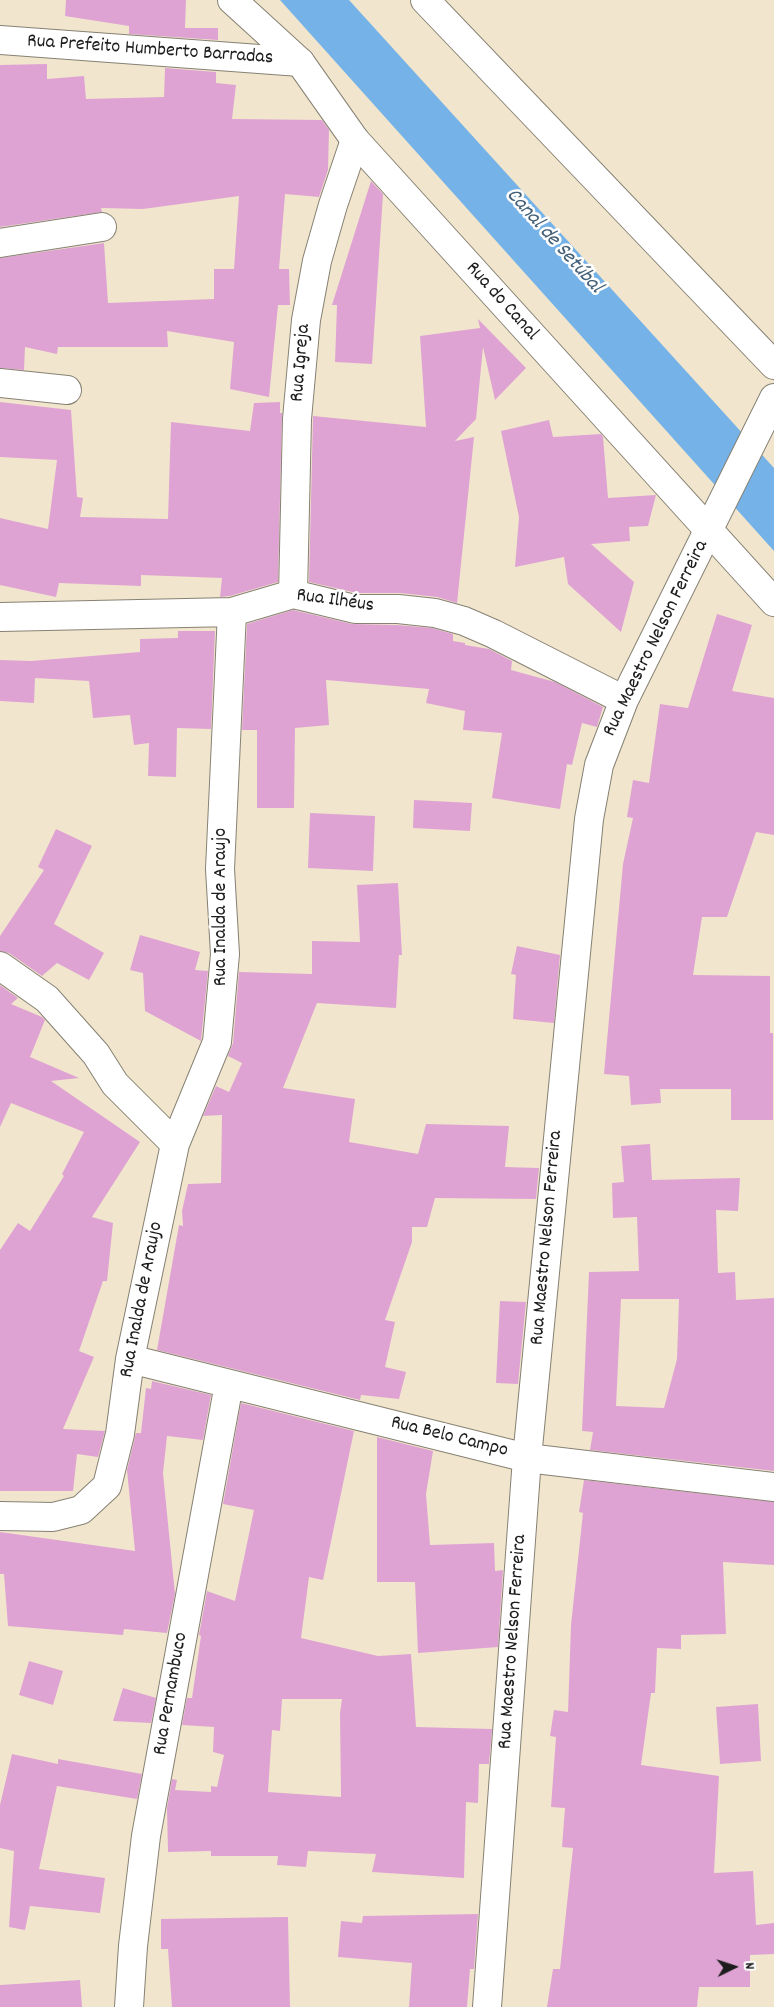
<!DOCTYPE html>
<html>
<head>
<meta charset="utf-8">
<style>
	body { margin:0 }
	#map { position:relative; width:774px; height:2007px; overflow:hidden; background:#f1e6cd; font-family:Dekko,sans-serif }
	canvas { display:block }
	.north { position:absolute; left:709px; top:1942px; width:50px; height:50px; -webkit-text-stroke:4px #fff; paint-order:stroke; rotate:86deg; font-size:14px; font-weight:700; line-height:20px; text-align:center; color:#1c1c1c }
	.north::after { content:''; display:block; margin:auto; width:18px; height:22px; background:#1c1c1c; clip-path:polygon(50% 0,100% 100%,50% 72%,0 100%) }
</style>
</head>
<body>
<div id="map">
<canvas width="774" height="2007"></canvas>
<div class="north">N</div>
</div>
<script>
const c = document.querySelector('canvas').getContext('2d');
c.lineJoin = 'round';
function paint(path, color) { c.fillStyle = color; c.fill(path, 'evenodd'); }
function trace(path, color, width, dash) { c.strokeStyle = color; c.lineWidth = width; c.lineCap = dash ? 'butt' : 'round'; c.setLineDash(dash || []); c.stroke(path); }
function write(font, color, halo, rows, align = 'center') {
  c.font = font + ' Dekko,sans-serif'; c.lineWidth = 5; c.setLineDash([]); c.textBaseline = 'middle'; c.strokeStyle = halo; c.fillStyle = color; for (const [text, x, y, turn = 0] of rows) {
    c.save(); c.translate(x, y); c.rotate((+turn || 0) * Math.PI / 180); c.textAlign = isNaN(turn) ? turn : align; if (halo) c.strokeText(text, 0, 0); c.fillText(text, 0, 0); c.restore();
  }
}
const water = new Path2D(`
	M280 0H349L774 468V551Z`);
const building = new Path2D(`
	M66 0H186L185 28H218V40L129 34V26L65 16Z
	M47 64V79L84 76 86 99 164 97 165 68 216 72V83L236 85 232 119 322 120 329 130 328 170 319 197 285 194 279 269H289L290 305H278L269 397 230 389 234 342 167 331 168 347H58L57 354 25 347 24 370 0 368V258L104 243 108 303 214 299V269H234L239 196 143 209 101 208 102 212 0 227V65Z
	M371 181 383 194 372 364 335 362 337 305H332Z
	M478 319 526 368 495 400 483 347 476 419 455 441 474 437 457 603 437 597 400 593H357L309 582 313 416 426 427 420 336 480 328Z
	M0 402 71 410 77 497 83 498 80 517 168 519 171 422 250 431 254 403 280 402V413H282L278 582 230 596 220 597 222 578 141 575V586L59 583 56 597 0 585V518L48 529 57 460 0 457Z
	M549 420 553 437 601 434 603 437 608 498 656 495 648 526 629 527 630 541 591 544 634 582 621 632 568 584 564 557 515 567 519 517 501 431Z
	M293 610 352 624 397 625 432 628 453 634V641L465 643V645L489 649 512 661 511 670 555 682 603 707 597 727 582 723 572 765 567 764 560 809 492 798 502 733 463 730 465 711 426 703 429 689 326 680 329 725 295 728 294 808H257V730H242L247 624Z
	M717 614 752 625 732 691 774 698V835L756 832 727 917H702L693 975 770 976V1033H773V1120H731V1089H660L661 1103 631 1105 629 1076 604 1074 623 864 633 818 627 817 633 780 649 783 660 704 688 708Z
	M178 631H215L211 729 177 728 176 777 148 776 149 743 134 745 130 715 93 718 89 681 35 678 34 703 0 701V660L31 661 140 652V639L178 638Z
	M414 800 472 803 470 831 413 828Z
	M310 813 375 816 373 871 308 868Z
	M56 829 92 846 54 924 104 953 89 980 57 963 42 976 9 953 0 951V936L44 870 38 867Z
	M398 883 402 955H399L396 1008 317 1003 283 1088 355 1099 349 1142 418 1154 426 1124 509 1126 505 1167 539 1168 536 1199 435 1198 427 1227H412V1242L385 1320 395 1322 385 1367 406 1372 399 1399 361 1395 360 1400 157 1350 179 1225 183 1226 182 1211 188 1184 221 1183 222 1115 203 1116 216 1086 229 1092 242 1063 228 1056 233 1043 239 972 312 974V941L360 942 357 885Z
	M140 935 200 952 195 970 208 971 201 1041 145 1011 143 973 130 970Z
	M517 946 560 955 554 1023 513 1019 516 975 511 974Z
	M0 985 18 998 11 1004 42 1017 45 1020 30 1057 79 1078 51 1081 140 1142 92 1217 113 1223 107 1281H103L79 1351 94 1357 63 1429 105 1431 98 1457 77 1454 73 1491H0V1250L18 1223 30 1231 64 1176 62 1174 84 1132 11 1103 0 1127Z
	M650 1144 652 1180 740 1178 738 1211 716 1210 718 1273 735 1272 736 1300 774 1298V1471L590 1450 593 1432 582 1431 589 1272 639 1271 637 1217 613 1218 612 1183 624 1182 621 1146ZM621 1299H679L677 1359 664 1408 616 1406Z
	M500 1301 526 1302 518 1384 496 1383Z
	M152 1381 211 1395 203 1440 167 1436 163 1473 175 1594 167 1633 124 1629 123 1635 8 1626 4 1574H0V1532L135 1551 127 1470 136 1433H141L146 1388 151 1389Z
	M241 1403 354 1431 323 1580 309 1577 301 1638 378 1656 411 1654 416 1727 492 1729 489 1764H479L478 1803 466 1802 464 1878 372 1872 376 1854 308 1851 306 1867 277 1865 278 1856H211V1851L168 1852 167 1808 172 1779 177 1780 175 1790 211 1792V1786L217 1787 224 1755 213 1752 214 1727 182 1725 187 1698H192L201 1636 199 1635 207 1591 235 1601 254 1510 223 1504ZM282 1699H342L340 1713 341 1797 268 1792 272 1730 280 1731Z
	M377 1437 433 1451 426 1494 430 1545 494 1543 495 1571 503 1570 498 1647 418 1653 415 1582H377Z
	M584 1480 774 1502V1565L723 1562 726 1634 681 1635V1649L657 1648 655 1693H651L641 1765 719 1776 714 1873 753 1871 756 1925 774 1923V1954L750 1955V1987H699L697 2007H547L553 1969H560L573 1848 562 1847 565 1808 551 1807 556 1737 550 1736 554 1710 568 1712 571 1625 583 1513 579 1512Z
	M29 1661 63 1671 53 1705 19 1695Z
	M123 1688 156 1698 151 1723 113 1721Z
	M758 1704 761 1761 720 1764 716 1707Z
	M12 1754 58 1764V1759L142 1774 137 1799 57 1786 39 1869 105 1878 100 1913 30 1906 25 1930 9 1927 14 1851 0 1848V1805Z
	M478 1914 474 1969H470L467 2007H409L412 1963 338 1957 341 1921 362 1923 363 1916Z
	M288 1917 290 2007H172L168 1949H161V1919Z
	M80 1980 82 2007H0V1985Z`);
const minor = new Path2D(`
	M0 40 300 62
	M0 243 102 227
	M0 383 67 390
	M293 594 297 419 306 320 317 261 333 205 355 140
	M0 617 232 612 293 594 355 609H398L435 613 464 621 494 634 624 700
	M0 966 47 999 96 1054 115 1084 175 1144
	M130 1359 527 1458 774 1487
	M0 1516 53 1517 81 1510 107 1486 120 1434 130 1359 175 1144 217 1042 225 954 220 869 232 612
	M129 2007 133 1946 146 1836 229 1384
	M487 2007 527 1458 589 819 599 765 624 700 774 398`);
const tertiary = new Path2D(`
	M232 0 300 62 355 140 774 602
	M425 0 774 365`);
const streetNames = [
	["Rua Prefeito Humberto Barradas",150,51,4],
	["Rua do Canal",501,302,48],
	["Rua Igreja",302,363,-85],
	["Rua Ilhéus",335,602,8],
	["Rua Maestro Nelson Ferreira",657,639,-64],
	["Rua Inalda de Araujo",222,907,-90],
	["Rua Maestro Nelson Ferreira",548,1238,-85],
	["Rua Inalda de Araujo",143,1300,-79],
	["Rua Belo Campo",449,1438,14],
	["Rua Maestro Nelson Ferreira",514,1642,-86],
	["Rua Pernambuco",172,1694,-80]
];
const waterNames = [
	["Canal de Setúbal",553,242,48]
];
paint(water, '#75b2e7');
paint(building, '#dfa3d3');
trace(minor, '#868174', 30);
trace(tertiary, '#868174', 30);
trace(minor, '#fff', 28);
trace(tertiary, '#fff', 28);
write('20px', '#1c1c1c', '#fff', streetNames);
write('italic 21px', '#446077', '#fff', waterNames);
</script>
</body>
</html>
